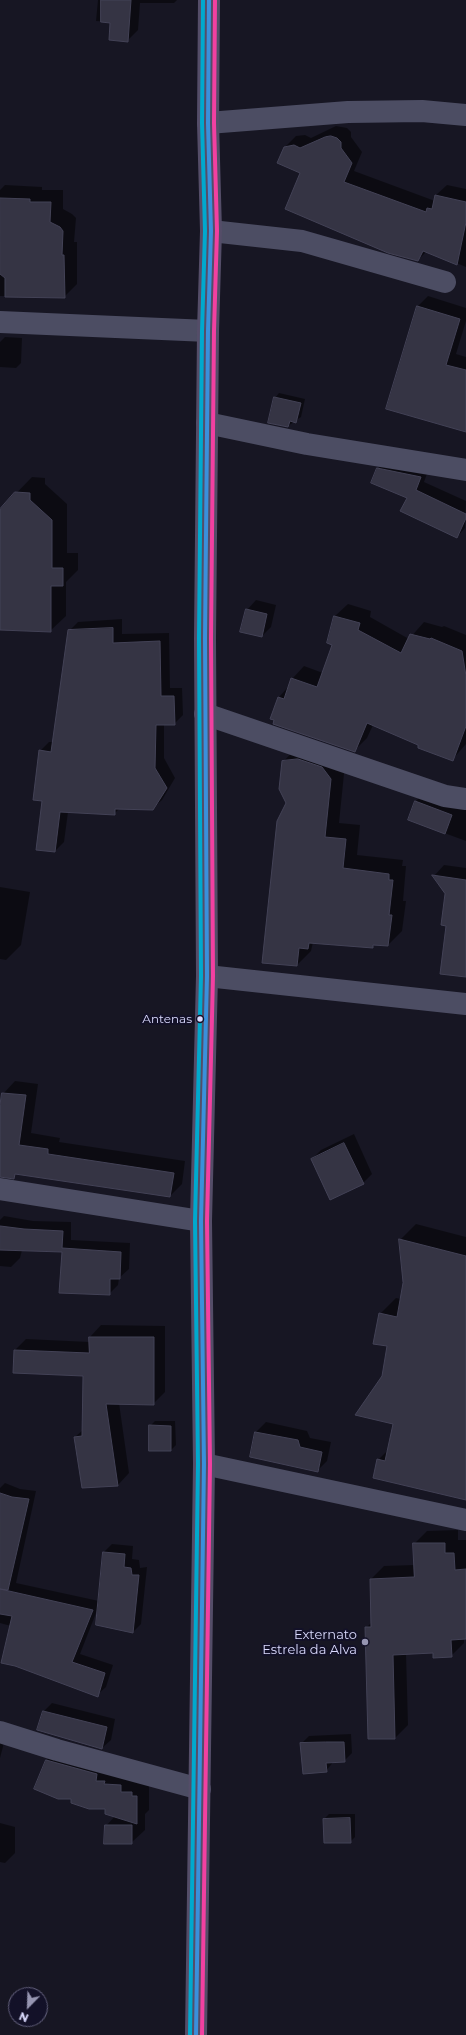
<!DOCTYPE html>
<html>
<head>
<meta charset="utf-8">
<style>
	body { margin:0 }
	#map { position:relative; width:466px; height:2035px; overflow:hidden; background:#171623; font-family:Montserrat,sans-serif }
	canvas { display:block }
	.north { position:absolute; left:8px; top:1987px; width:40px; height:40px; box-sizing:border-box; background:#131128; border:1px solid #63617d; border-radius:50%; rotate:203deg; font-size:11px; font-weight:700; line-height:16px; text-align:center; color:#dadafd }
	.north::after { content:''; display:block; margin:auto; width:14px; height:18px; background:#9695b1; clip-path:polygon(50% 0,100% 100%,50% 72%,0 100%) }
</style>
</head>
<body>
<div id="map">
<canvas width="466" height="2035"></canvas>
<div class="north">N</div>
</div>
<script>
const c = document.querySelector('canvas').getContext('2d');
c.lineJoin = 'round';
function paint(path, color) { c.fillStyle = color; c.fill(path, 'evenodd'); }
function trace(path, color, width, dash) { c.strokeStyle = color; c.lineWidth = width; c.lineCap = dash ? 'butt' : 'round'; c.setLineDash(dash || []); c.stroke(path); }
function write(font, color, halo, rows, align = 'center') {
  c.font = font + ' Montserrat,sans-serif'; c.lineWidth = 4; c.setLineDash([]); c.textBaseline = 'middle'; c.strokeStyle = halo; c.fillStyle = color; for (const [text, x, y, turn = 0] of rows) {
    c.save(); c.translate(x, y); c.rotate((+turn || 0) * Math.PI / 180); c.textAlign = isNaN(turn) ? turn : align; if (halo) c.strokeText(text, 0, 0); c.fillText(text, 0, 0); c.restore();
  }
}
const shadow = new Path2D(`
	M98 0H177L174 3H140L138 30 127 41 111 22 96 21Z
	M336 126 347 128 351 132V137L362 152 354 171 435 201 436 195 447 185 466 189V267L427 251 418 260 301 172 285 147 296 136 305 135 311 138Z
	M5 185 42 187V190H63V209L72 214 76 218 74 242H77V284L64 297 0 296V190Z
	M428 296 466 308V321L456 354 466 357V431L387 409 418 306Z
	M5 337 22 338 21 363 16 368 0 367V342Z
	M279 393 305 399 301 417 288 426 275 398Z
	M386 460 429 468 424 482 466 501 465 528 457 537 408 497 378 469Z
	M32 477 45 478V484L67 504V553H78V570L66 582V616L50 631 0 627V510Z
	M256 600 276 605 271 627 262 636 247 610Z
	M348 604 371 611 370 617 409 639 424 622 442 627 444 626 466 635V744L452 760 373 725 367 738 354 751 271 718 279 697 289 686 292 679 304 666 323 673 333 644 328 642 335 616Z
	M122 619V634L169 633 170 688H182L183 715 174 724H164V758L175 778 162 800 152 809 120 808 114 814 68 812 64 842 55 851 44 800 40 751 49 742H53L69 631 78 622Z
	M297 747 345 764 339 823 360 825 357 855 403 860 402 866H406L403 901H406L402 931 388 945 375 944 373 946 313 942 311 951 297 965 287 803 283 762Z
	M424 793 466 809V841L409 820 416 801Z
	M444 865 466 868V976L448 925 446 894 434 876Z
	M0 887 30 892 21 945 6 960 0 959Z
	M15 1081 38 1084 31 1133 60 1138 59 1142 185 1161 182 1184 170 1196 0 1171V1112L3 1094Z
	M354 1134 372 1174 363 1183 312 1159 321 1150Z
	M4 1216 33 1221 71 1222V1240L130 1243 129 1269 119 1278 118 1285 109 1294 63 1251 22 1250 20 1258 11 1267 0 1266V1220Z
	M416 1224 466 1237V1499L378 1460 389 1449 394 1423 383 1376 388 1346 380 1314 396 1298 401 1299 404 1283 400 1240Z
	M101 1325 165 1326V1392L153 1404 119 1403 129 1473 118 1485 75 1437 83 1430 84 1375 15 1350 26 1339 90 1342V1337Z
	M155 1421H175L176 1445 171 1450 150 1426Z
	M266 1422 307 1431 310 1438 331 1442 327 1461 318 1470 251 1456 256 1432Z
	M5 1483 20 1489 36 1491 16 1583 99 1601 104 1552 112 1544 133 1546 132 1559 139 1560 140 1568 147 1567 141 1624 133 1632 98 1608 80 1654 113 1665 106 1687 97 1695 11 1626 0 1623V1488Z
	M458 1530V1540H466V1638H464V1643L451 1656 434 1652 406 1653 408 1725 395 1738 366 1628 372 1622 371 1579 384 1566 414 1565V1544L427 1531Z
	M52 1703 115 1719 111 1740 102 1748 38 1730 43 1712Z
	M351 1734 352 1753 344 1761H334L326 1771 301 1744 309 1736Z
	M0 1737 5 1739 0 1758Z
	M60 1748 149 1784V1810L145 1814V1830L131 1843 106 1826 115 1816 106 1808 35 1788 47 1760Z
	M329 1814H355V1837L350 1842 324 1819Z
	M0 1823 15 1827V1853L5 1863 0 1862Z`);
const building = new Path2D(`
	M101 0H131L128 42 109 40 110 23 101 22Z
	M331 136 337 138 341 142V148L352 163 344 182 426 212 427 208 432 209 435 195 466 202V222L457 265 423 251 418 261 388 253 285 209 300 173 277 163 284 147 294 145 300 148 325 137Z
	M0 198 30 199V202H51L50 222 60 227 63 231 62 255H64L65 298 5 297V278L0 274Z
	M417 306 460 319 446 365 466 370V432L386 409Z
	M274 397 301 403 296 423 290 421 288 427 268 423Z
	M377 468 421 477 416 490 466 514V518L457 538 400 511 407 498 371 483Z
	M15 492 30 493V500L52 520V568H63V586H51V632L0 630V509Z
	M246 609 267 614 262 637 240 632Z
	M334 616 360 623 358 630 401 653 410 634 430 639 431 638 462 651 466 676V726L453 761 418 748V745L367 723 355 752 273 724 274 720 270 719 278 697 284 699 291 678 317 687 332 645 327 643Z
	M113 628V643L160 641 161 696H174L175 725H156L155 768 167 788 153 810 115 809V815L60 812 55 852 36 850 42 801 33 800 39 750 51 752 68 630Z
	M298 759 322 767 331 779 325 837 346 839 343 868 389 874V880H393L389 915H392L388 946 373 945V948L309 943 308 949 299 948 297 966 262 963 277 821 286 803 279 789 282 761Z
	M415 801 452 815 445 834 408 820Z
	M432 875 466 880V977L440 974 446 926 441 925 445 894Z
	M2 1093 26 1095 19 1145 48 1149V1154L174 1173 170 1197 15 1174 14 1179 0 1177V1105Z
	M344 1143 364 1184 330 1200 311 1159Z
	M0 1226 24 1229 63 1231 62 1248 121 1252 120 1279H110V1295L59 1293 62 1252 0 1250Z
	M399 1239 466 1256V1500L373 1478 377 1459 385 1461 393 1424 355 1415 382 1376 387 1346 373 1344 379 1313 397 1317 403 1283Z
	M89 1337H154V1405L106 1404 118 1486 82 1488 74 1437 82 1436 83 1376 13 1373 14 1350 89 1353Z
	M149 1425 171 1426V1451H149Z
	M255 1432 298 1440 300 1447 322 1452 318 1472 250 1457Z
	M0 1493 12 1497 29 1499 8 1590 0 1589Z
	M413 1543H445V1553H454L455 1570 466 1569V1639L451 1640 452 1657 433 1658V1653L393 1655 395 1739H368L365 1627H371L370 1579 414 1577Z
	M103 1552 125 1554 124 1567 131 1568 132 1575H139L133 1633 96 1625Z
	M0 1589 93 1610 72 1662 105 1673 98 1697 15 1666 1 1663 12 1616 0 1614Z
	M43 1711 107 1727 102 1749 37 1730Z
	M326 1742H344L345 1762 326 1763 327 1772 303 1774 300 1743Z
	M46 1760 97 1774 96 1781H105L104 1784 121 1785V1792H132V1796H137V1824L105 1814V1809H89L71 1803V1799H58L34 1789Z
	M350 1818 351 1843H324L323 1819Z
	M105 1825H132V1844H104Z`);
const minor = new Path2D(`
	M208 123 348 112 422 111 466 115
	M211 231 302 241 445 282
	M0 322 208 331
	M207 423 307 444 466 470
	M205 714 445 796 466 799
	M207 976 466 1004
	M0 1189 201 1221
	M204 1464 466 1520
	M0 1732 57 1750 200 1789`);
const major = new Path2D(`
	M196 2035 204 1464 201 1221 207 976 205 638 208 331 211 231 208 123 209 0`);
const bus1 = new Path2D(`
	M196 2035 204 1464 201 1221 207 976 205 638 208 331 211 231 208 123 209 0`);
const bus2 = new Path2D(`
	M202 2035 210 1464 207 1221 213 976 211 638 214 331 217 231 214 123 215 0`);
const bus3 = new Path2D(`
	M190 2035 198 1464 195 1221 201 976 199 638 202 331 205 231 202 123 203 0`);
const markers = [
	[200,1019,3.5,"#dadafd"],
	[365,1642,4,"#9695b1"]
];
const busNames = [
	["Antenas",192,1019]
];
const poiNames = [
	["Externato",357,1635],
	["Estrela da Alva",357,1650]
];
paint(shadow, '#0007');
paint(building, '#353444');
trace(building, '#434256', 1);
trace(minor, '#4c4d63', 22);
trace(major, '#544d68', 22);
trace(bus1, '#3a90db', 4);
trace(bus2, '#f240a1', 4);
trace(bus3, '#00a9ce', 4);
for (const [x, y, r, color] of markers) { const dot = new Path2D(); dot.arc(x, y, r, 0, 2 * Math.PI); c.fillStyle = color; c.fill(dot); trace(dot, '#131128', 1.5); }
write('12px', '#dadafd', '#131128', busNames, 'right');
write('13px', '#dadafd', '#131128', poiNames, 'right');
</script>
</body>
</html>
